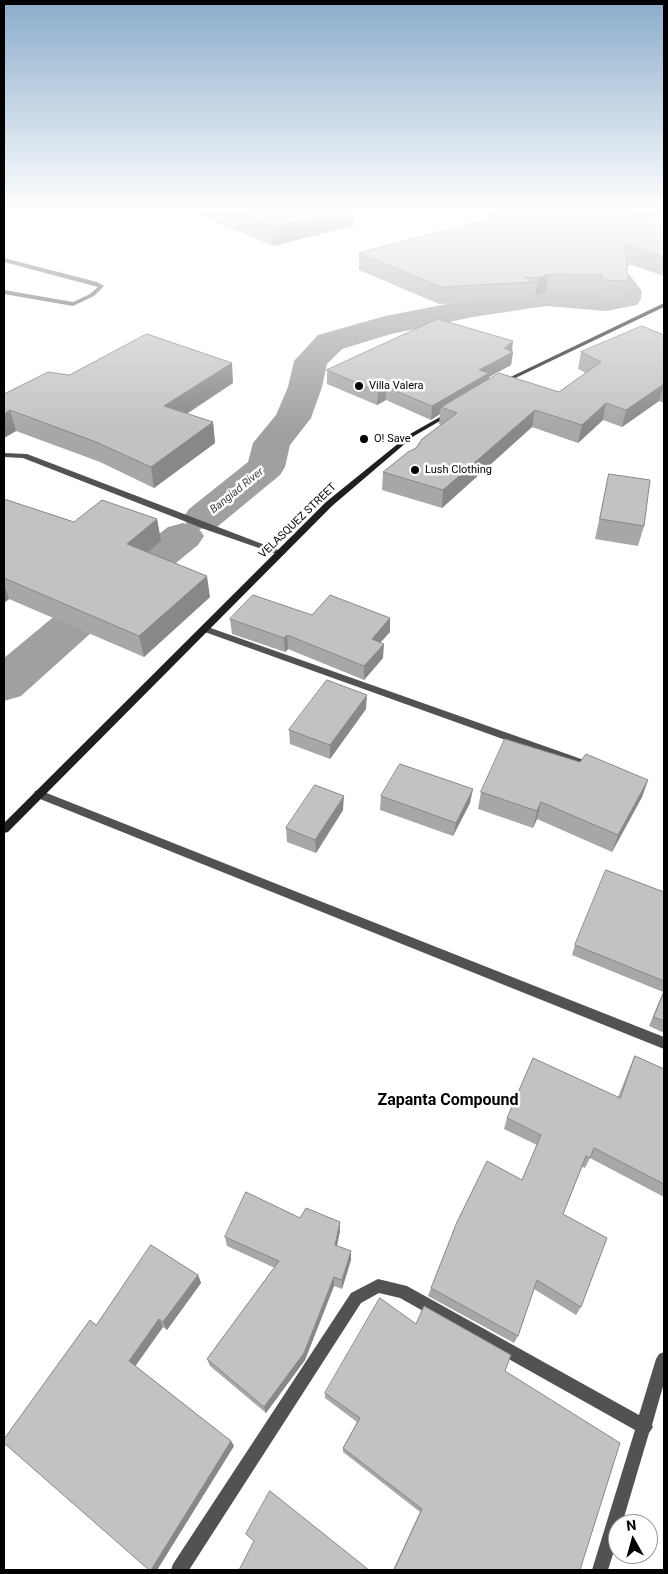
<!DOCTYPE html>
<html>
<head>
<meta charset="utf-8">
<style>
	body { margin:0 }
	#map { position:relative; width:668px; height:1574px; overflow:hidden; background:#fff; font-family:Roboto,sans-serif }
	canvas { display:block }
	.frame { position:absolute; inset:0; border:5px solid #000; pointer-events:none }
	.north { position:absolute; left:608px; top:1514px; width:50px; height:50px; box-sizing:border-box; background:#fff; border:1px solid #999; border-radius:50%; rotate:353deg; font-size:14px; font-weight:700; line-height:20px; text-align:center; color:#000 }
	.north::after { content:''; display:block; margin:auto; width:18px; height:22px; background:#000; clip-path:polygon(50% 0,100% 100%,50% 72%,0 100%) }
</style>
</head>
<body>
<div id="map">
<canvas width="668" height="1574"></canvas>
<div class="frame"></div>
<div class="north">N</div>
</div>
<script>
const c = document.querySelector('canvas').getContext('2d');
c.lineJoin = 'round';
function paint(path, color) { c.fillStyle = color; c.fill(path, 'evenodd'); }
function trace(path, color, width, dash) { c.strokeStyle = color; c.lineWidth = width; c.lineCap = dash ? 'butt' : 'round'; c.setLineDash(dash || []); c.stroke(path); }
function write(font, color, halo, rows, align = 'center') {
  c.font = font + ' Roboto,sans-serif'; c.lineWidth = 5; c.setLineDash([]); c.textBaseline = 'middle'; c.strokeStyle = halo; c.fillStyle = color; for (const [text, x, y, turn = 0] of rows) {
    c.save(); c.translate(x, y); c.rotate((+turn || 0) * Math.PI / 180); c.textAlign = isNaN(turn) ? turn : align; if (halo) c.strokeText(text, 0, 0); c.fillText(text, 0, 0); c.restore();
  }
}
const river = new Path2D(`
	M664 231V248L637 259 625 269 642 291 641 299 637 305 606 311 546 306 473 317 391 334 342 349 327 364 322 387 311 418 290 445 285 467 280 475 217 527 199 529 204 536 198 545 101 624 21 696 4 701V658L69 604 168 527 183 523 187 524 183 518 189 509 248 462 253 443 276 415 288 387 294 361 318 335 385 316 473 299 546 288 612 292 595 269C613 243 635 238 664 231Z`);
const minor = new Path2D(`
	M4 258 97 282 104 286 94 296 73 306 4 294V290L73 302 90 294 98 287 4 262Z
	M4 453 27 454 286 553 282 555H279L207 530 23 458 4 457Z
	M205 626 584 760 586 763 584 766H578L202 631 201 629Z
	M39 790 664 1037V1049L35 797 34 794 35 791Z
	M378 1279 407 1286 639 1415 656 1359 659 1354 664 1352V1383L652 1425 653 1427 649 1433 622 1524H618V1538L608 1570H592L635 1430 400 1298 379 1293 361 1303 189 1570H171L173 1564 351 1293Z`);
const secondary = new Path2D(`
	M664 303V307L505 383 500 382Z
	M447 413 452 414 414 436 332 506 8 832 4 833V823L326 502 410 434Z`);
const wall = new Path2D(`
	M185 209H354L353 226 273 246Z
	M477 209H664L654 219 645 215 644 218 664 226V276L626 263 628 281 624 299 599 298V293L546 291 535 296 533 295 532 300 439 304 359 270V253L493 217Z
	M664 335V403L659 401 622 427 603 420 578 443 532 427 442 508 382 490 383 472 416 448 441 425 439 424 440 414 431 420 386 400 377 405 327 384V370L512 352H513L511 365 489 377V379L559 392 586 373 578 369 581 352Z
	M69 375 233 383 187 414 213 422 215 443 154 488 100 462 16 431 4 438V394Z
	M609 474 644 526 638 546 595 539Z
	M4 499 74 522 157 519 161 541 147 552 210 597 144 657 9 599 4 603Z
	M312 615 390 618V632L380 642 383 658 364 680 288 649 285 652 232 634 230 619Z
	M366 709 330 759 290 744 289 730Z
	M580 762 648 780 642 797 612 852 537 819 533 828 478 809 481 792Z
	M381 796 470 803 453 836 380 810Z
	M343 810 316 853 287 842 286 828Z
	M664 892V1033L649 1026 663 992 572 955 575 945Z
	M635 1056 664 1069V1197L590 1158 585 1168 582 1167 563 1214 581 1307 576 1315 534 1289 518 1336 514 1343 428 1296 431 1288 522 1180 537 1145 504 1129 507 1118 618 1097 630 1067Z
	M300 1218 340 1222V1231L337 1246 351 1251V1260L342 1289 334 1286 305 1360 266 1413 210 1366 207 1359 275 1268 227 1246 225 1237Z
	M198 1275 201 1283 167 1330 163 1327 135 1366 231 1441 234 1446 157 1570H149L96 1325Z
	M416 1324 505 1371 580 1570H393L420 1512 343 1452V1448L357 1422 325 1398V1393Z`);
const shadedWall = new Path2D(`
	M349 209H354L353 226 273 246 272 227Z
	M634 209H646L643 222 626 212Z
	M656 209H664V216L654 219Z
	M549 274 546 291 535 296 538 278Z
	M513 341 512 353 513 352 511 365 489 377 488 387 441 407 440 414 431 420 432 406 479 370Z
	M232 363 233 383 167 426 164 406Z
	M664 384 659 401 622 427 626 410Z
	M386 387V400L377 405 378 392Z
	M606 403 603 420 578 443 582 425Z
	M10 410 16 431 4 438V414Z
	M535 410 532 427 442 508 443 490Z
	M213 422 215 443 154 488 151 467Z
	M157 519 161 541 131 566 127 544Z
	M207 576 210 597 144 657 139 636Z
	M4 584 9 599 4 603Z
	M390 618V632L371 653 372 639Z
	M287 635 288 649 285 652 284 638Z
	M384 644 383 658 364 680V666Z
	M367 695 366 709 330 759V745Z
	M648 780 642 797 612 852 618 835Z
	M473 789 470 803 453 836 456 823Z
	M344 796 343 810 316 853 315 840Z
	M541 802 537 819 533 828 537 811Z
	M340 1222V1231L335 1254V1245Z
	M351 1251V1260L342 1289V1280Z
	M198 1275 201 1283 167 1330 163 1322Z
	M334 1277V1286L305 1360 266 1413 264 1407Z
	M159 1319 163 1327 134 1368 129 1361Z
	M231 1441 234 1446 157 1570H151Z`);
const building = new Path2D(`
	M227 209H349L272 227Z
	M512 209H634L626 212 664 226V257L625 244 628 281 602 280V275L549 274 538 278 524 277 535 282 441 287 359 253 517 211Z
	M438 319 513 341 504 348 513 352 479 370 489 373 432 406 386 387 378 392 327 370Z
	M642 326 664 335V384L626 410 606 403 582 425 535 410 443 490 383 472 408 452 416 448 422 439 457 413 441 407 499 373 559 392 601 362 581 352Z
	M147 334 232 363 164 406 213 422 151 467 96 442 10 410 4 414V394L48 372 69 375Z
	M609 474 650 480 644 526 600 519Z
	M4 499 74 522 102 500 157 519 127 544 207 576 139 636 4 578Z
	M253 595 312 615 330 595 390 618 372 639 384 644 364 666 287 635 284 638 230 619Z
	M327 680 367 695 330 745 289 730Z
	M505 739 580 762 586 754 648 780 618 835 541 802 537 811 481 792Z
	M400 764 473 789 456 823 381 796Z
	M315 785 344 796 315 840 286 828Z
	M606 870 664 892V981L575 945Z
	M664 992V1021L654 1017Z
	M635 1056 664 1069V1184L594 1148 590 1158 586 1156 563 1214 607 1238 581 1307 537 1280 518 1336 431 1288 457 1222 487 1161 522 1180 541 1135 507 1118 533 1058 620 1098Z
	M246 1192 300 1218 306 1208 340 1222 335 1245 351 1251 342 1280 334 1277 304 1353 264 1407 207 1359 279 1261 225 1237Z
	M151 1245 198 1275 163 1322 159 1319 129 1361 231 1441 151 1570H149L4 1443V1439L90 1320 96 1325Z
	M380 1298 416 1324 424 1306 511 1355 505 1371 620 1443 580 1570H394L422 1509 343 1448 360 1418 325 1393Z
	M270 1491 369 1570H239L254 1541 246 1534Z`);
const markers = [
	[359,386,5,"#000"],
	[364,439,5,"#000"],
	[415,470,5,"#000"]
];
const farPoinames = [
	["Villa Valera",369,386],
	["O! Save",374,439],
	["Lush Clothing",425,470]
];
const farWaternames = [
	["Bangiad River",237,491,-39]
];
const farStreetnames = [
	["VELASQUEZ STREET",298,521,-44]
];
const nearNeighbourhoodnames = [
	["Zapanta Compound",448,1101]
];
paint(river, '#a0a0a0');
paint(minor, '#525252');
paint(secondary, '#1f1f1f');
paint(wall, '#a7a7a7');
paint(shadedWall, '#888');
paint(building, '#c2c2c2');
trace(building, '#888', 1);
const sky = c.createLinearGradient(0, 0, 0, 430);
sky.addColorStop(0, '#8baccb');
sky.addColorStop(0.49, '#fff');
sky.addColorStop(1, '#ffffff00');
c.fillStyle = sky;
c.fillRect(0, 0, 668, 430);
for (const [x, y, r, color] of markers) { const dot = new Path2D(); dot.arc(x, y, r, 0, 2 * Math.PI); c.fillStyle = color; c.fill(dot); trace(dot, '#fff', 2); }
write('11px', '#000', '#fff', farPoinames, 'left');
write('italic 11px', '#414141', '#fff', farWaternames);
write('11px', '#000', '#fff', farStreetnames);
write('bold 16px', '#000', '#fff', nearNeighbourhoodnames);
</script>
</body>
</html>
